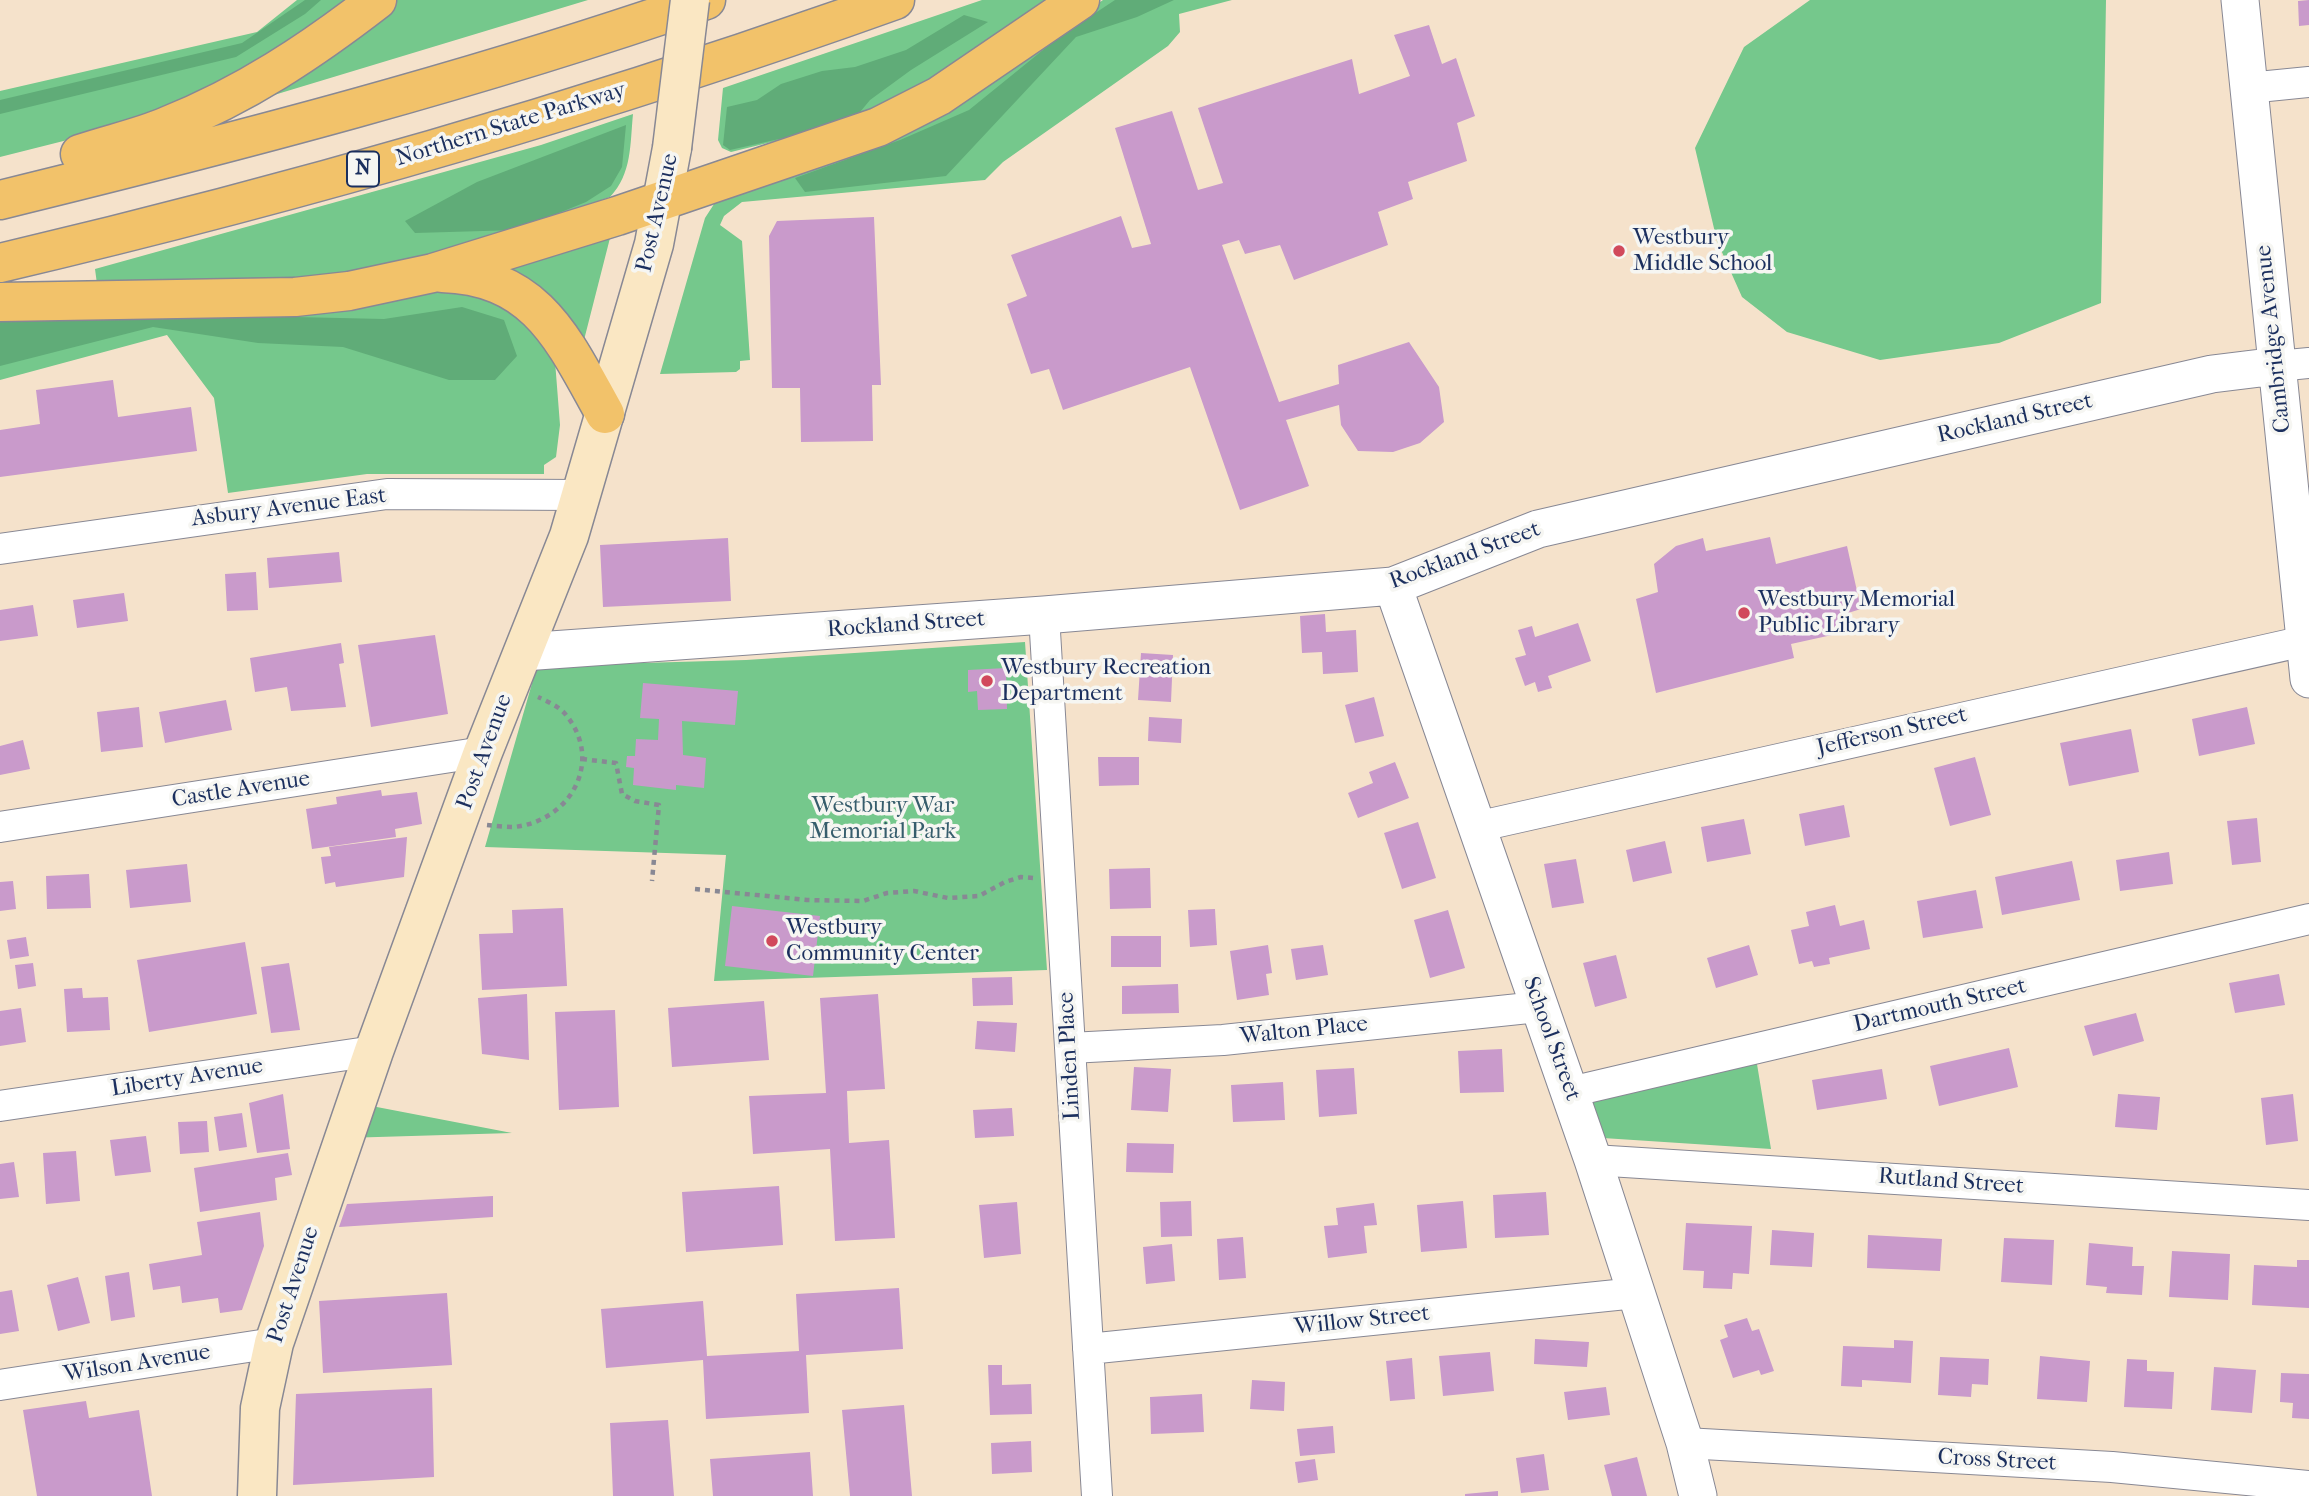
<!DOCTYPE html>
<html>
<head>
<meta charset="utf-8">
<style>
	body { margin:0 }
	canvas { display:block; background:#f5e2cb }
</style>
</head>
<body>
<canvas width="2309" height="1496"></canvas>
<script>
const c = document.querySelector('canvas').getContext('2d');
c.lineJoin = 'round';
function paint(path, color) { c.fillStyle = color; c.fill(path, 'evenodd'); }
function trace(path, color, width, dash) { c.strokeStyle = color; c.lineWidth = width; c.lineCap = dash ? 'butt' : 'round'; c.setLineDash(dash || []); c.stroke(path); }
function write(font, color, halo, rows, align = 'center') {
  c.font = font + ' "IM FELL French Canon",serif'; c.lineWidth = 7; c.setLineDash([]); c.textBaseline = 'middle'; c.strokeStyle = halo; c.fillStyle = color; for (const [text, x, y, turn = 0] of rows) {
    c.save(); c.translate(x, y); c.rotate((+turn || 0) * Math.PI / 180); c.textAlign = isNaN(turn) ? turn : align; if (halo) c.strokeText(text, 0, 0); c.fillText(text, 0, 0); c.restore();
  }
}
const green = new Path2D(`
	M297 0H347L266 62 123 126 0 157V91L257 32Z
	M391 0H588L274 95 275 84Z
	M982 0H1056L869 118 731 152 722 148 718 140 723 88Z
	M1103 0H1232L1179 14 1180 32 1168 46 1003 162 985 180 742 202 724 216 720 225 742 241 750 360 740 361V369L736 372 660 374 705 218 716 201 957 100Z
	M1810 0H2106L2101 303 1999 343 1880 360 1787 332 1742 297 1717 241 1695 148 1744 47Z
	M633 114C630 144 632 174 610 197L462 250 302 282 97 284 95 269 541 145Z
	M610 238 584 340 507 272 509 261Z
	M419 286 506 296 555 361 560 425 556 457 544 465V474H367L228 493 214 398 167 335 0 380V314Z
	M1025 642 1047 970 714 981 726 855 485 847 537 666 746 660Z
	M1756 1058 1771 1149 1603 1138 1587 1098Z
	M356 1103 512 1133 344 1138Z`);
const forest = new Path2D(`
	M305 0H321L305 14 236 57 0 114V100L242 43Z
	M1115 0H1174L1137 17 1076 37 946 176 805 192 795 178 900 140 969 110 1059 37Z
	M964 15 988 22 911 70 870 100 851 123 730 150 723 145 727 107 757 100 781 84 822 71 855 67 906 50Z
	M626 125 622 167 611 186 586 202 517 230 415 233 405 221 477 182Z
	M462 307 504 320 517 356 495 380H449L343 347 258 343 153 327 0 366V320L251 316 384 319Z`);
const building = new Path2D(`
	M2309 0V25L2299 26 2298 1Z
	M1429 25 1442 64 1456 58 1475 116 1457 123 1467 161 1408 182 1413 199 1378 212 1388 245 1294 280 1280 245 1245 254 1239 240 1222 245 1279 402 1339 384 1338 365 1409 342 1439 387 1444 422 1420 443 1393 452 1358 451 1341 425 1339 405 1286 420 1309 486 1240 510 1190 367 1063 410 1049 369 1031 374 1007 304 1027 296 1011 255 1121 216 1132 248 1151 244 1115 128 1172 111 1198 190 1223 183 1198 108 1352 59 1359 94 1410 76 1394 35Z
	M874 217 881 385H872L873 441 801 442 800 388H772L769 236 777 221Z
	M113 380 118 417 191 407 197 451 0 477V430L40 424 36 390Z
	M1770 537 1776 564 1847 546 1861 609 1838 616 1841 633 1791 644 1794 658 1656 693 1636 599 1658 592 1654 564 1676 546 1703 538 1706 551Z
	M728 538 731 601 603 607 600 545Z
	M339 552 342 582 269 588 267 558Z
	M256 572 258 610 227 611 225 574Z
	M124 593 128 621 77 628 73 600Z
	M33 605 38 636 0 641V610Z
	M1325 614 1326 632 1356 630 1358 672 1323 674 1322 652 1302 653 1300 616Z
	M1578 623 1591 661 1548 676 1552 688 1538 692 1535 682 1525 686 1515 658 1526 655 1518 630 1532 626 1535 637Z
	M435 635 448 714 371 727 358 645Z
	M341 643 344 663 339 664 346 707 291 711 287 687 255 692 250 658Z
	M1141 653 1173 655 1171 702 1138 700Z
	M1006 668 1007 709 978 710 977 691 968 692V670Z
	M643 683 738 691 735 725 682 721 683 755 706 758 704 788 676 785V790L633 785 634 768 626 767 627 756H635L636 739 658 740 659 719 640 718Z
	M1374 697 1384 736 1355 743 1345 705Z
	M226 700 232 730 165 743 159 712Z
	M139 707 143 747 101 752 97 712Z
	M2247 707 2255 744 2199 756 2192 719Z
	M1149 717 1182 719 1181 743 1148 741Z
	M2131 729 2139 772 2069 786 2060 743Z
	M23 740 30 769 0 775V746Z
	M1098 757H1139V785L1099 786Z
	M1975 757 1991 815 1950 826 1934 768Z
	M1395 762 1409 798 1358 818 1348 793 1373 783 1369 772Z
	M381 790 382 796 417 792 422 824 395 829 396 837 312 849 306 809 337 804 336 797Z
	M1844 805 1850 837 1805 846 1799 814Z
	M2257 818 2261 862 2232 865 2227 821Z
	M1744 819 1751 854 1707 862 1701 827Z
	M1418 822 1436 878 1402 889 1384 833Z
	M407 837 404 877 336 887 335 882 325 884 321 857 331 856 329 847Z
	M1665 841 1672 873 1633 882 1626 850Z
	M2169 852 2173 884 2120 891 2116 860Z
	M1576 859 1584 903 1552 908 1544 864Z
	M2072 861 2080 900 2002 915 1995 877Z
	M187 864 191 902 130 908 126 870Z
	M1150 868 1151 908 1110 909 1109 869Z
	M89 874 91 908 47 909 46 876Z
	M13 881 16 909 0 911V882Z
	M1976 890 1983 928 1923 938 1917 901Z
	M1835 905 1840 926 1864 920 1870 949 1829 958 1830 964 1814 967 1812 961 1799 964 1791 930 1809 926 1806 912Z
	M732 906 820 916 813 976 725 966Z
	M563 908 567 986 482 990 479 934 513 933 512 910Z
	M1215 909 1217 945 1190 947 1188 910Z
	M1448 910 1465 968 1430 978 1414 920Z
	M1111 936H1161V967H1111Z
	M26 937 29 956 10 959 7 940Z
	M245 942 257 1014 149 1032 137 960Z
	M1268 945 1272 973 1266 974 1269 995 1237 1000 1230 951Z
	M1323 945 1328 975 1296 980 1291 949Z
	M1749 945 1758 975 1716 988 1707 958Z
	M1616 955 1627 998 1595 1007 1583 963Z
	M33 963 36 986 18 989 15 965Z
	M289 963 300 1030 271 1033 261 967Z
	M2279 974 2285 1005 2235 1013 2229 983Z
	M1012 977 1013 1005 973 1006 972 978Z
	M1178 984 1179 1013 1122 1014V986Z
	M82 988 83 998 108 997 110 1030 67 1032 64 989Z
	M527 994 529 1060 482 1054 478 998Z
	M878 994 885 1089 847 1091 849 1143 889 1140 895 1238 835 1241 830 1149 753 1154 749 1096 826 1093 820 998Z
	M764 1001 769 1060 672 1067 668 1008Z
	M21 1008 26 1042 0 1046V1011Z
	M615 1010 619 1107 559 1110 555 1012Z
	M2136 1013 2144 1041 2093 1056 2084 1026Z
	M977 1021 1017 1023 1015 1052 975 1049Z
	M2009 1048 2018 1087 1939 1106 1930 1066Z
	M1502 1049 1504 1092 1460 1093 1458 1051Z
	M1134 1067 1171 1069 1168 1112 1131 1110Z
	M1354 1068 1357 1114 1319 1117 1316 1070Z
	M1882 1069 1887 1099 1817 1110 1812 1080Z
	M1283 1082 1285 1120 1233 1122 1231 1085Z
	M283 1094 290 1149 257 1153 249 1103Z
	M2118 1094 2160 1097 2157 1130 2115 1127Z
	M2293 1094 2298 1141 2266 1145 2261 1098Z
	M1012 1108 1014 1136 975 1138 973 1110Z
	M242 1113 247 1147 219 1151 214 1117Z
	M207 1121 209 1152 180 1154 178 1122Z
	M146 1136 151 1172 115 1176 110 1140Z
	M1127 1143 1174 1144 1173 1173 1126 1172Z
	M76 1151 80 1201 46 1204 43 1153Z
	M288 1153 292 1175 275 1178 277 1200 200 1212 194 1168Z
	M14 1162 19 1197 0 1199V1164Z
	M779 1186 783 1245 686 1252 682 1192Z
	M1546 1192 1549 1235 1495 1238 1493 1195Z
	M493 1196V1217L339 1227 347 1204Z
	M1191 1201 1192 1236 1161 1237 1160 1202Z
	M1463 1201 1467 1248 1421 1252 1417 1205Z
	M1017 1202 1021 1254 984 1258 979 1205Z
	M1374 1203 1377 1225 1364 1226 1367 1253 1328 1258 1324 1226 1338 1225 1336 1208Z
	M260 1212 264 1246 242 1310 220 1313 218 1298 182 1303 180 1286 153 1290 149 1264 202 1255 197 1222Z
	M1686 1223 1752 1226 1749 1274 1733 1273 1732 1289 1703 1288 1704 1271 1683 1270Z
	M1772 1230 1814 1233 1812 1267 1770 1265Z
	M1868 1235 1942 1239 1940 1271 1867 1268Z
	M1243 1237 1246 1278 1219 1280 1217 1239Z
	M2004 1238 2054 1240 2052 1285 2001 1282Z
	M2089 1243 2133 1247 2132 1266H2144L2142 1295 2106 1293 2107 1287 2086 1285Z
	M1172 1244 1175 1281 1146 1284 1143 1247Z
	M2172 1251 2230 1254 2228 1300 2169 1297Z
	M2297 1260H2309V1308L2252 1305 2254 1265 2297 1267Z
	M129 1272 135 1317 111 1321 105 1276Z
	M78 1277 90 1323 58 1331 47 1285Z
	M899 1288 903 1349 806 1355 809 1413 706 1419 703 1360 606 1368 601 1309 703 1301 707 1356 799 1351 796 1294Z
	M12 1290 19 1331 0 1334V1292Z
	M447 1293 452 1365 323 1373 319 1301Z
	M1747 1318 1752 1331 1759 1329 1774 1371 1761 1375 1759 1370 1733 1378 1720 1340 1728 1337 1724 1325Z
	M1535 1339 1589 1342 1587 1367 1534 1364Z
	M1894 1340 1913 1341 1911 1383 1862 1380V1387L1841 1386 1843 1346 1894 1348Z
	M1490 1352 1494 1391 1443 1396 1439 1356Z
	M2040 1356 2090 1361 2087 1402 2037 1399Z
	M1940 1357 1989 1359 1988 1385 1972 1384 1971 1397 1938 1395Z
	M1412 1358 1415 1399 1390 1401 1386 1361Z
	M2127 1359 2147 1360V1371L2174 1372 2172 1409 2124 1407Z
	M988 1365H1002V1385L1031 1384 1032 1414 990 1415Z
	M2214 1367 2256 1370 2252 1413 2211 1410Z
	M2281 1373 2309 1374V1419L2292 1418 2293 1403 2280 1402Z
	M1252 1380 1285 1382 1284 1411 1250 1409Z
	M1606 1387 1610 1415 1568 1420 1564 1392Z
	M432 1388 434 1477 293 1485 296 1394Z
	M1202 1394 1204 1432 1151 1434 1150 1397Z
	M86 1401 89 1418 139 1410 152 1496H37L23 1410Z
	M904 1405 912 1496H850L842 1410Z
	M668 1420 674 1496H613L610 1423Z
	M1333 1426 1335 1453 1300 1456 1297 1429Z
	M1031 1441 1032 1472 992 1474 991 1443Z
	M810 1452 813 1496H713L710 1459Z
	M1544 1454 1549 1490 1521 1493 1516 1458Z
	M1637 1457 1647 1496H1612L1604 1465Z
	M1315 1459 1318 1480 1298 1483 1295 1462Z
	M1498 1491V1496H1465V1494Z`);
const path = new Path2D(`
	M582 759 616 763 622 794 635 801 659 805 652 881
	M487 825C495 826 505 827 514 827 571 821 604 761 566 715 560 707 547 701 538 697
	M695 889 807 900 863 901 887 893 914 891 948 898 979 896 1005 882 1021 877 1034 878`);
const minor = new Path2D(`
	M2248 88 2309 82
	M2277 366 2309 363
	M0 549 387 494 580 495
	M1044 615 1097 1496
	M0 827 483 752
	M1476 827 2309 640
	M1070 1048 1223 1040 1538 1007
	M1570 1092 2309 919
	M0 1106 374 1051
	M1593 1160 2309 1205
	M1088 1349 1636 1293
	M0 1385 274 1343
	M1685 1443 2112 1467 2309 1486`);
const tertiary = new Path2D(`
	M2240 0 2309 679
	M1393 586 1593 1160 1685 1443 1698 1496
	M523 652 1044 615 1393 586 1538 529 2212 374 2277 366`);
const secondary = new Path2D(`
	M257 1496 260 1408 274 1343 374 1051 483 752 569 536 654 244 672 148`);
const motorway = new Path2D(`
	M80 154C109 144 139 138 167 126 245 95 311 51 377 0
	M0 200C237 142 475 80 706 0
	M0 263C302 192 602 105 895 0
	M442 273C538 276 564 341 605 414
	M0 302 295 297 349 291 433 273 617 216 878 127 939 96 1080 0`);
const secondaryBridge = new Path2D(`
	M672 148 690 0`);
const markers = [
	[1619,251,7,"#d1495b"],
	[1744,613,7,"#d1495b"],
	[987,681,7,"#d1495b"],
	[772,941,7,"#d1495b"]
];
const shields = [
	[363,169,32]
];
const shieldNames = [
	["N",363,169]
];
const streetNames = [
	["Northern State Parkway",511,125,-17],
	["Post Avenue",658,213,-77],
	["Cambridge Avenue",2274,339,-96],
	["Rockland Street",2015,419,-13],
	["Asbury Avenue East",289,508,-7],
	["Rockland Street",1465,556,-20],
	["Rockland Street",906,625,-4],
	["Jefferson Street",1892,732,-13],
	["Post Avenue",485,752,-70],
	["Castle Avenue",241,790,-9],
	["Dartmouth Street",1940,1006,-13],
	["Walton Place",1304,1031,-6],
	["School Street",1551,1039,70],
	["Linden Place",1070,1056,-93],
	["Liberty Avenue",187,1078,-9],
	["Rutland Street",1951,1182,4],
	["Post Avenue",294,1285,-72],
	["Willow Street",1362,1321,-6],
	["Wilson Avenue",137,1364,-9],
	["Cross Street",1997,1461,3]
];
const poiNames = [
	["Westbury",1633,238],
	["Middle School",1633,264],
	["Westbury Memorial",1758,600],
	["Public Library",1758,626],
	["Westbury Recreation",1001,668],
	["Department",1001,694],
	["Westbury",786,928],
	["Community Center",786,954]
];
const parkNames = [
	["Westbury War",883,806],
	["Memorial Park",883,832]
];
paint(green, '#75c88c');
paint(forest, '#60ac78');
paint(building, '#c99acb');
trace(minor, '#888894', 32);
trace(tertiary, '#888894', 39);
trace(secondary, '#888894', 41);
trace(motorway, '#888894', 41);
trace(path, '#888894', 4.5, [5, 5]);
trace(minor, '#fff', 30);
trace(tertiary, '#fff', 37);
trace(secondary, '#fae7c3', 38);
trace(motorway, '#f2c26a', 38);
trace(secondaryBridge, '#888894', 41, []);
trace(secondaryBridge, '#fae7c3', 38);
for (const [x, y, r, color] of markers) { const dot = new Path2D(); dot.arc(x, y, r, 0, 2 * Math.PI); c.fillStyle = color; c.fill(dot); trace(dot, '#f6f6f2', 2.5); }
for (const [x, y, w] of shields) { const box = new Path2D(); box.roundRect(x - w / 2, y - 17.5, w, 35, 5); c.fillStyle = '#f6f6f2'; c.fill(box); trace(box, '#1b2f5e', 2); }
write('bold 21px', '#1b2f5e', null, shieldNames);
write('23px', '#1b2f5e', '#f6f6f2', streetNames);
write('23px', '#1b2f5e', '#f6f6f2', poiNames, 'left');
write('23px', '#365d6c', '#f6f6f2', parkNames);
</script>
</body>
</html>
